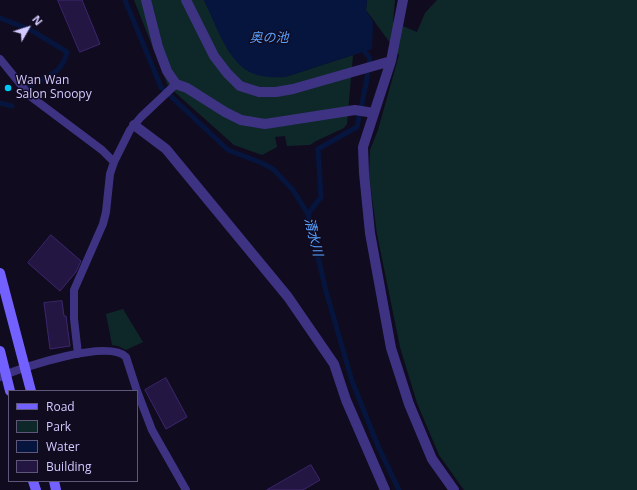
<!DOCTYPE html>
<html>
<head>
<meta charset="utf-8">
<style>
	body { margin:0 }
	#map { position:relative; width:637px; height:490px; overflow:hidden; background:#110b20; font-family:"Open Sans",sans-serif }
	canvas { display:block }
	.legend { position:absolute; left:8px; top:390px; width:130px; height:92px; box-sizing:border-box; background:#110b20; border:1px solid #5f5779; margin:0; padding:5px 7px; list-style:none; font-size:12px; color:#d5caff }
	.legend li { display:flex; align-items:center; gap:8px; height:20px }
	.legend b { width:20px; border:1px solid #5f5779 }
	.north { position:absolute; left:8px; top:8px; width:40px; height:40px; -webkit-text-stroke:3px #110b20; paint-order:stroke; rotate:51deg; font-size:11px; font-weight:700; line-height:16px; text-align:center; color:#d5caff }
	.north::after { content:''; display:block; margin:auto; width:14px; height:18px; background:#d5caff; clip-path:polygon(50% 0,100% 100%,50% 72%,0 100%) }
</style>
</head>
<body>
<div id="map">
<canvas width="637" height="490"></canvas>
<ul class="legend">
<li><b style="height:5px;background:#7361ff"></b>Road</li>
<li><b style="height:11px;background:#0e282a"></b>Park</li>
<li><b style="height:11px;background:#06153e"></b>Water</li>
<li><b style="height:11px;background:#231642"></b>Building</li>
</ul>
<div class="north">N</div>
</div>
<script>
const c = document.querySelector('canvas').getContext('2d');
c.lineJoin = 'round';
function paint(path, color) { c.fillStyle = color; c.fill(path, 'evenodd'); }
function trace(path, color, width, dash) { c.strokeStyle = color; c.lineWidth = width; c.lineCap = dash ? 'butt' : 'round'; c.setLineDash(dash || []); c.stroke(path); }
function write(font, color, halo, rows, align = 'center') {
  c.font = font + ' "Open Sans","Noto Sans JP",sans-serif'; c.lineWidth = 3; c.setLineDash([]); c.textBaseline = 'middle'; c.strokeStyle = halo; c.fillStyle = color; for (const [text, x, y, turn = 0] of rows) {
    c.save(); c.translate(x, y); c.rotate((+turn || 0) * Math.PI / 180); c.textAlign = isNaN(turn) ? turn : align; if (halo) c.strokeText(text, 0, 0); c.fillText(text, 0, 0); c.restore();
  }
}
const green = new Path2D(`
	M134 0H204L229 52 285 77 353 55 347 124 344 128 316 141 310 145 287 146 285 136 275 137 277 147 262 155 234 145 168 86Z
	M367 0H395L393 22 417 32 425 13 437 0H637V490H464L439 455 417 403 400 347 377 234 369 175 370 150 378 130 399 55 366 10Z
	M123 309 143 342 126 350 118 346 112 345 106 314Z`);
const water = new Path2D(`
	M204 0H367L366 10 373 22 372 49 285 77C271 78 253 77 242 67 224 51 214 21 204 0Z`);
const stream = new Path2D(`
	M125 0 161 87 228 150 262 163 273 169 293 190 308 214 326 291 352 381 378 446 399 490
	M0 18 31 30 67 52C60 79 44 74 26 89
	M0 103 12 106
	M308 214 321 197 318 149 357 127 366 84 370 58 365 52`);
const building = new Path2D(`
	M58 0H82L100 44 80 52Z
	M51 235 81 261 76 272 60 291 28 263Z
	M62 301 64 316H66L70 346 50 349 44 303Z
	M166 378 187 417 166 429 145 390Z
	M311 465 320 480 303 490H267Z`);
const lane = new Path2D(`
	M0 59 30 96 102 150 114 162
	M78 354 74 319V290L103 224 106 212 110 174 114 162 130 130 141 117 176 84
	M0 377C22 367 108 339 126 357L137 391
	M137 391 152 430 186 490`);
const street = new Path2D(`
	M146 0 158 47 167 71 176 84 187 88 225 112 241 120 265 124 355 110 374 113
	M186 0 214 56 227 73 240 86 259 92H276L293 89 391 61
	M403 0 391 61 363 147 364 173 370 233 391 348 409 404 432 459 454 490
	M134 125 166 149 288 297 334 364 346 400 385 490`);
const secondary = new Path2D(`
	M0 273 31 391
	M0 351 10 391
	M33 481 36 490
	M54 481 56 490`);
const markers = [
	[8,88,4,"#00c6f5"]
];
const poiNames = [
	["Wan Wan",16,81],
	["Salon Snoopy",16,95]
];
const waterNames = [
	["奥の池",269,38],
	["清水川",313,237,76]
];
paint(green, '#0e282a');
paint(water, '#06153e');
trace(stream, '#06153e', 5);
paint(building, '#231642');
trace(building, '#3c276f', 1);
trace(lane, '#3e3382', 8);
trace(street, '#3e3382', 10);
trace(secondary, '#7361ff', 10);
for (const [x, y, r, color] of markers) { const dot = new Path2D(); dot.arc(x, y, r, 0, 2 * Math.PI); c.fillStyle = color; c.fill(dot); trace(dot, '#110b20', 1.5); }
write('12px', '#d5caff', '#110b20', poiNames, 'left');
write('italic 13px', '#58a2ff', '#110b20', waterNames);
</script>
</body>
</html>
